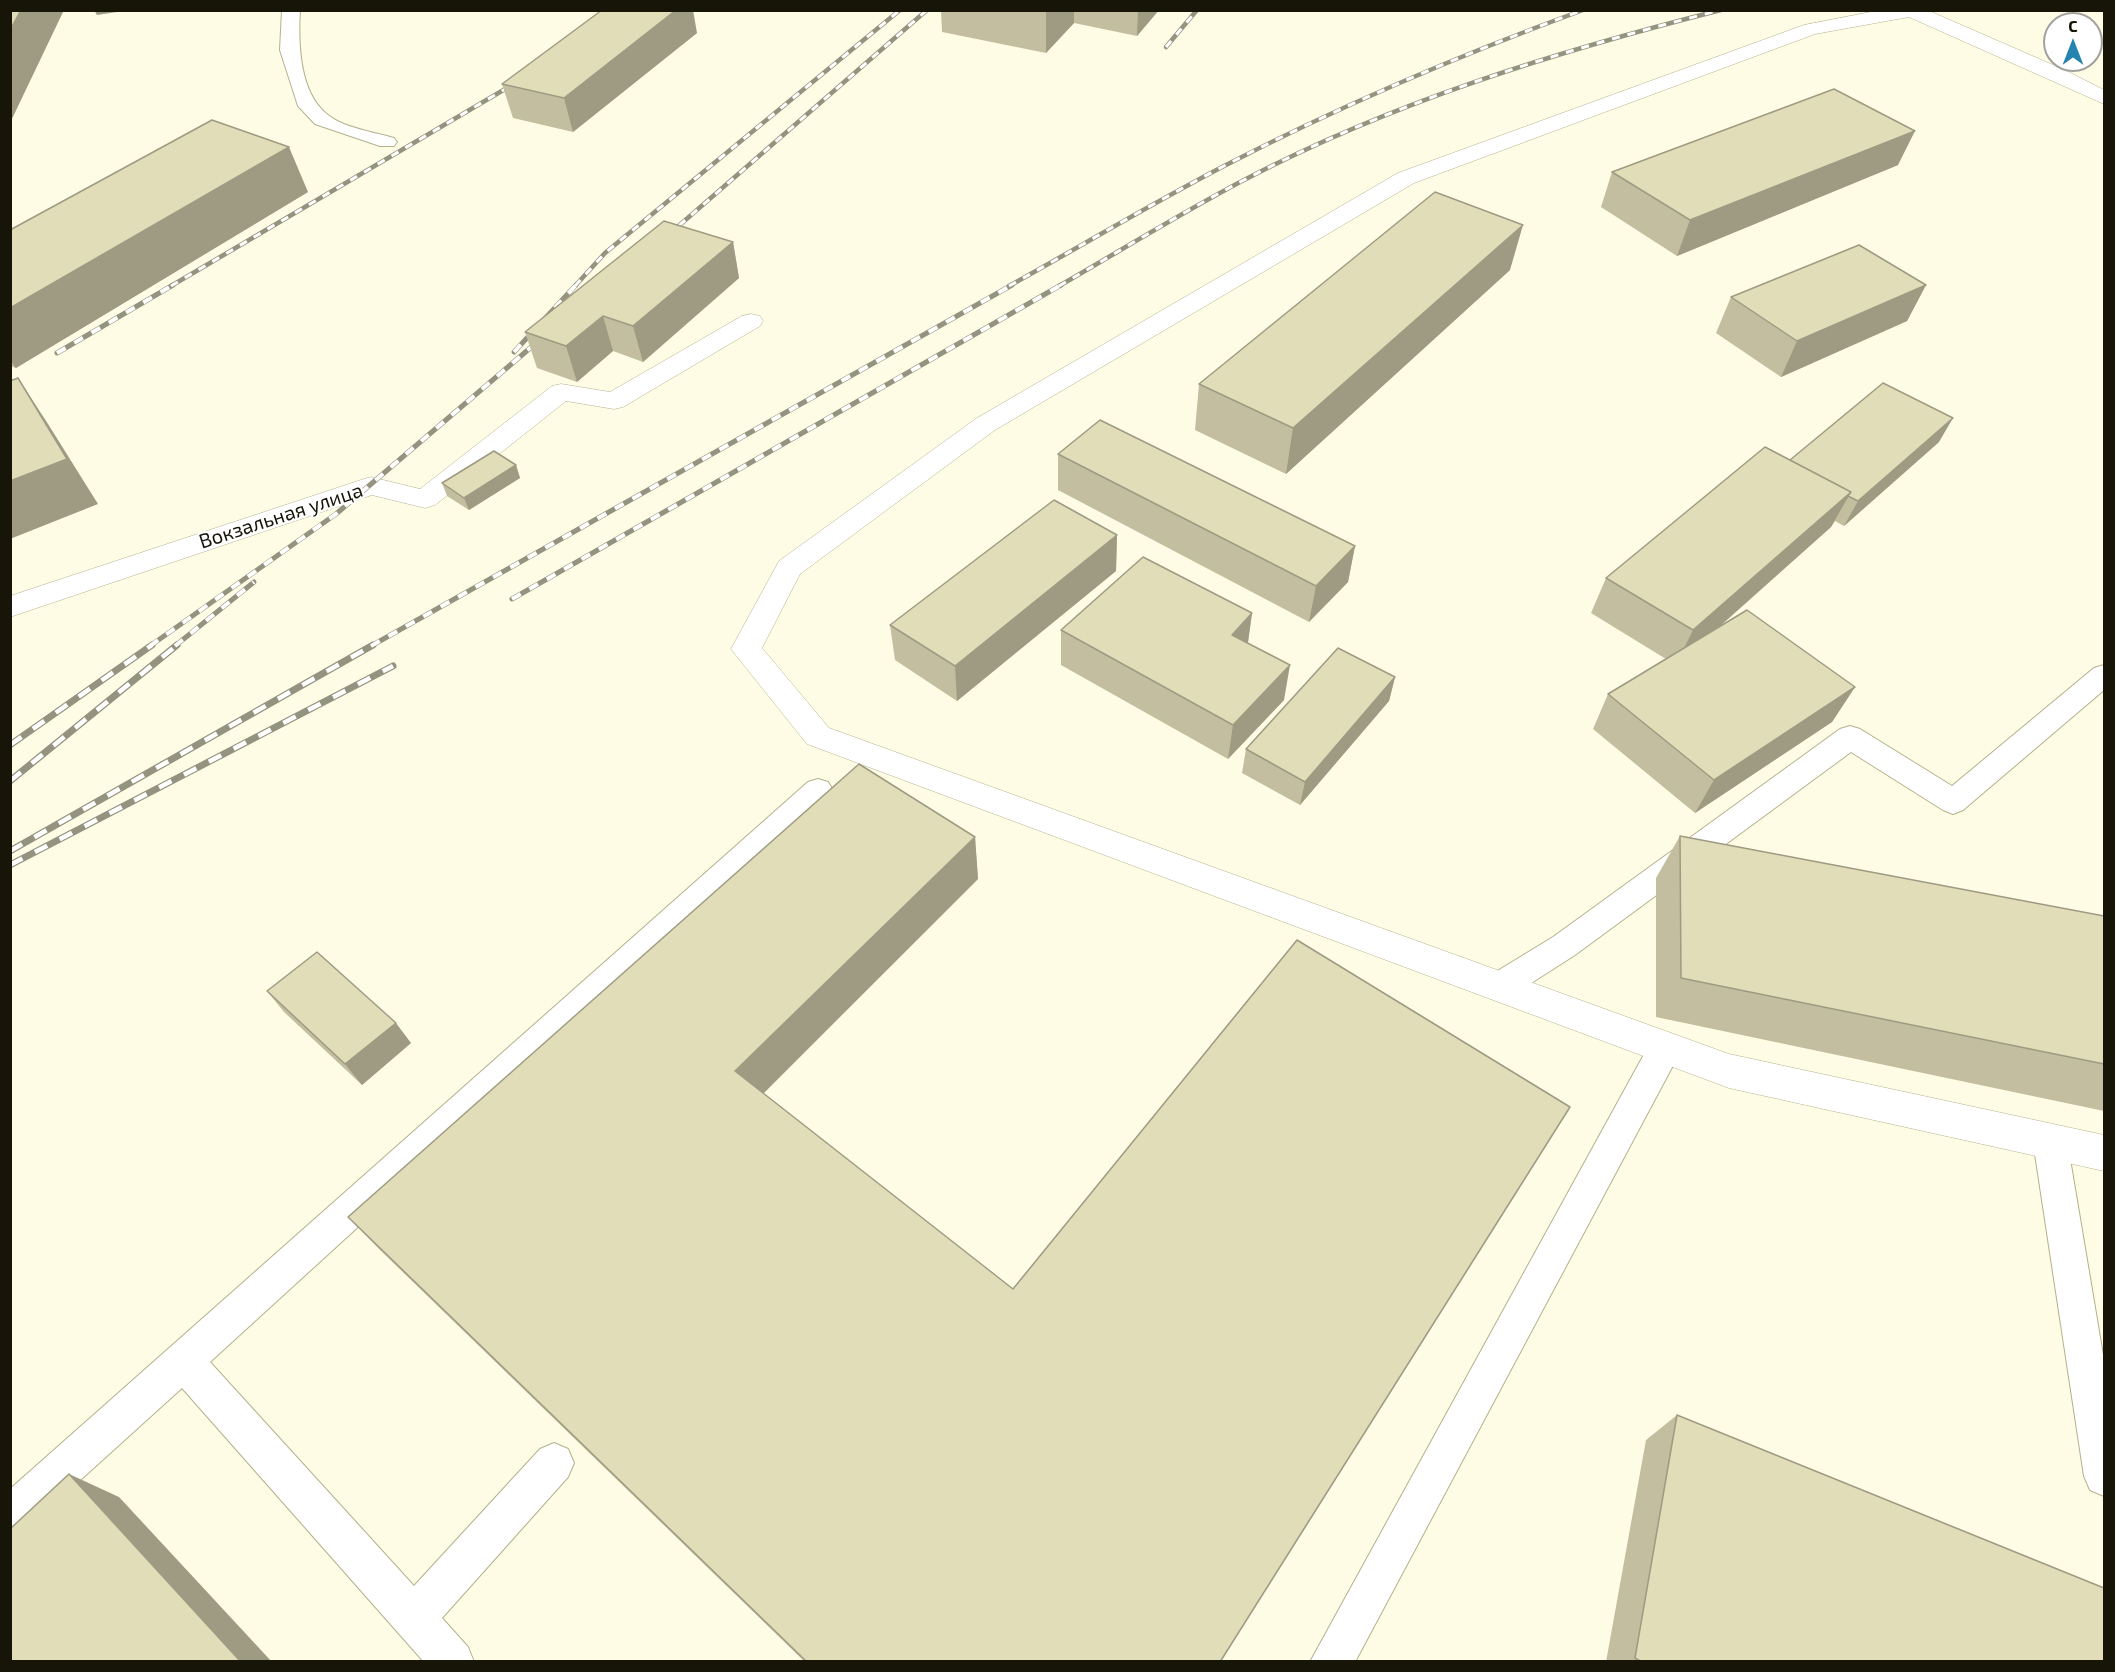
<!DOCTYPE html>
<html>
<head>
<meta charset="utf-8">
<style>
	body { margin:0 }
	#map { position:relative; width:2115px; height:1672px; overflow:hidden; background:#fefce5; font-family:"Exo 2",sans-serif }
	canvas { display:block }
	.frame { position:absolute; inset:0; border:12px solid #161508; pointer-events:none }
	.north { position:absolute; left:2043px; top:12px; width:60px; height:60px; box-sizing:border-box; background:#fff; border:2px solid #a2a19c; border-radius:50%; rotate:0deg; font-size:16px; font-weight:700; line-height:24px; text-align:center; color:#161508 }
	.north::after { content:''; display:block; margin:auto; width:21px; height:27px; background:#2583af; clip-path:polygon(50% 0,100% 100%,50% 72%,0 100%) }
</style>
</head>
<body>
<div id="map">
<canvas width="2115" height="1672"></canvas>
<div class="frame"></div>
<div class="north">С</div>
</div>
<script>
const c = document.querySelector('canvas').getContext('2d');
c.lineJoin = 'round';
function trace(path, color, width, dash) { c.strokeStyle = color; c.lineWidth = width; c.lineCap = dash ? 'butt' : 'round'; c.setLineDash(dash || []); c.stroke(path); }
function paint(path, color) { c.fillStyle = color; c.fill(path, 'evenodd'); }
function write(font, color, halo, rows, align = 'center') {
  c.font = font + ' "Exo 2",sans-serif'; c.lineWidth = 4.5; c.setLineDash([]); c.textBaseline = 'middle'; c.strokeStyle = halo; c.fillStyle = color; for (const [text, x, y, turn = 0] of rows) {
    c.save(); c.translate(x, y); c.rotate((+turn || 0) * Math.PI / 180); c.textAlign = isNaN(turn) ? turn : align; if (halo) c.strokeText(text, 0, 0); c.fillText(text, 0, 0); c.restore();
  }
}
const lane = new Path2D(`
	M282 10H300C298 43 299 93 328 115 344 128 374 132 394 138L397 142 394 146H380L315 124 298 106 280 50Z
	M2104 665V690L1963 810 1953 814 1943 810 1851 752 1575 955 1511 996 1500 1000 1489 996 1484 986 1489 976 1553 937 1840 729 1850 726 1860 729 1952 786 2094 668Z
	M818 779 828 782 833 790 828 798 210 1362 414 1586 540 1449 554 1443 568 1449 574 1463 568 1477 442 1618 468 1647 474 1662H424L182 1388 24 1531 10 1537V1489L808 782Z
	M1665 1033 1677 1038 1682 1048 1677 1058 1355 1662H1310L1653 1038Z
	M2050 1125 2062 1130 2067 1141 2104 1361V1496L2090 1490 2084 1476 2033 1141 2038 1130Z`);
const street = new Path2D(`
	M1881 10H1927L2067 71 2104 90V104L1909 17 1815 34 1414 183 995 430 800 574 762 648 829 728 1729 1054 2104 1135V1171L1729 1088 807 744 731 649 779 561 977 418 1398 173 1804 25Z
	M751 314 760 316 763 321 760 326 623 407 614 409 566 401 435 505 425 508 372 495 10 617V596L361 480 371 477 420 489 552 386 561 384 610 392 742 316Z`);
const railFar2 = new Path2D(`
	M1166 47 1197 10
	M667 236 927 10
	M171 286 517 82
	M575 286 605 253 900 10
	M1009 286C1081 246 1151 204 1224 166 1340 106 1460 55 1583 10
	M1059 286C1120 251 1181 213 1244 180 1393 102 1558 51 1721 10`);
const railFar1 = new Path2D(`
	M514 352 576 285
	M57 353 173 285
	M512 599 1061 285
	M150 646 336 514 543 337
	M175 646 254 582
	M371 646 1012 285`);
const rail = new Path2D(`
	M10 745 152 645
	M10 781 177 645
	M10 851 373 645
	M10 865 393 666`);
const wall = new Path2D(`
	M941 10H1159L1137 36 1074 23 1046 53 942 32Z
	M697 33 573 132 513 118 502 84Z
	M1898 165 1677 256 1601 207 1612 172Z
	M308 192 16 368 10 366V230Z
	M733 242 739 278 643 362 613 351 577 382 537 368 525 332Z
	M1510 270 1286 474 1195 430 1199 384Z
	M1926 285 1907 321 1781 377 1716 333 1731 297Z
	M1939 442 1844 526 1835 521 1831 527 1717 629 1855 687 1832 722 1695 813 1593 729 1608 694 1666 659 1591 613 1606 578 1790 460Z
	M1058 454 1355 546 1348 582 1309 622 1058 490Z
	M516 465 520 478 469 510 447 496 442 483Z
	M1117 535 1116 571 957 701 895 660 890 625Z
	M1252 613 1248 643 1284 700 1228 759 1061 665V630Z
	M1395 677 1389 701 1300 805 1242 773 1246 749Z
	M1680 836 2104 916V1111L1656 1017V878Z
	M975 837 978 879 763 1093 1221 1662H805L380 1250 348 1217Z
	M267 991 411 1043 362 1085 284 1012Z
	M1677 1415 2104 1662H1606L1646 1440Z`);
const shadedWall = new Path2D(`
	M21 10H64L10 123V30Z
	M94 10H130L97 15Z
	M676 10H693L697 33 573 132 564 98Z
	M1074 10V23L1046 53V11Z
	M1138 10H1159L1137 36Z
	M1915 131 1898 165 1677 256 1690 220Z
	M289 147 308 192 16 368 10 360V308Z
	M1523 225 1510 270 1286 474 1293 428Z
	M733 242 739 278 643 362 633 326Z
	M1926 285 1907 321 1781 377 1797 341Z
	M603 316 613 351 577 382 566 346Z
	M18 378 48 424 98 504 10 539V481Z
	M1953 418 1939 442 1844 526 1858 501Z
	M516 465 520 478 469 510 464 498Z
	M1851 492 1831 527 1676 665 1693 630Z
	M1117 535 1116 571 957 701 955 666Z
	M1355 546 1348 582 1309 622 1316 586Z
	M1252 613 1247 649 1232 635Z
	M1290 665 1284 700 1228 759 1233 725Z
	M1395 677 1389 701 1300 805 1305 782Z
	M1855 687 1832 722 1695 813 1714 780Z
	M975 837 978 879 749 1108 735 1071Z
	M396 1023 411 1043 362 1085 345 1064Z
	M69 1474 119 1497 272 1662H241Z`);
const building = new Path2D(`
	M10 10H21L10 30Z
	M602 10H676L564 98 502 84Z
	M1834 89 1915 131 1690 220 1612 172Z
	M212 120 289 147 10 308V230Z
	M1435 192 1523 225 1293 428 1199 384Z
	M664 221 733 242 633 326 603 316 566 346 525 332Z
	M1859 245 1926 285 1797 341 1731 297Z
	M18 378 67 459 10 481V381Z
	M1883 383 1953 418 1858 501 1848 496 1851 492 1790 460Z
	M1100 420 1355 546 1316 586 1058 454Z
	M1765 447 1851 492 1693 630 1606 578Z
	M494 451 516 465 464 498 442 483Z
	M1054 500 1117 535 955 666 890 625Z
	M1143 557 1252 613 1232 635 1290 665 1233 725 1061 630Z
	M1747 610 1855 687 1714 780 1608 694Z
	M1338 648 1395 677 1305 782 1246 749Z
	M859 764 975 837 735 1071 1013 1289 1297 940 1570 1107 1220 1662H807L348 1217Z
	M1680 836 2104 916V1064L1681 978Z
	M317 952 396 1023 345 1064 267 991Z
	M1677 1415 2104 1588V1662H1642L1635 1658Z
	M69 1474 241 1662H10V1529Z`);
const streetNames = [
	["Вокзальная улица",281,516,-18]
];
trace(lane, '#b5b18d', 2);
trace(street, '#b5b18d', 1);
paint(lane, '#fff');
paint(street, '#fff');
trace(railFar2, '#949380', 4.5);
trace(railFar1, '#949380', 5);
trace(rail, '#949380', 7);
trace(railFar2, '#fff', 3, [8]);
trace(railFar1, '#fff', 4, [10]);
trace(rail, '#fff', 4.5, [14]);
paint(wall, '#c2be9f');
paint(shadedWall, '#9e9b82');
paint(building, '#e1ddb9');
trace(building, '#9e9b82', 1.5);
write('20px', '#161508', '#fff', streetNames);
</script>
</body>
</html>
